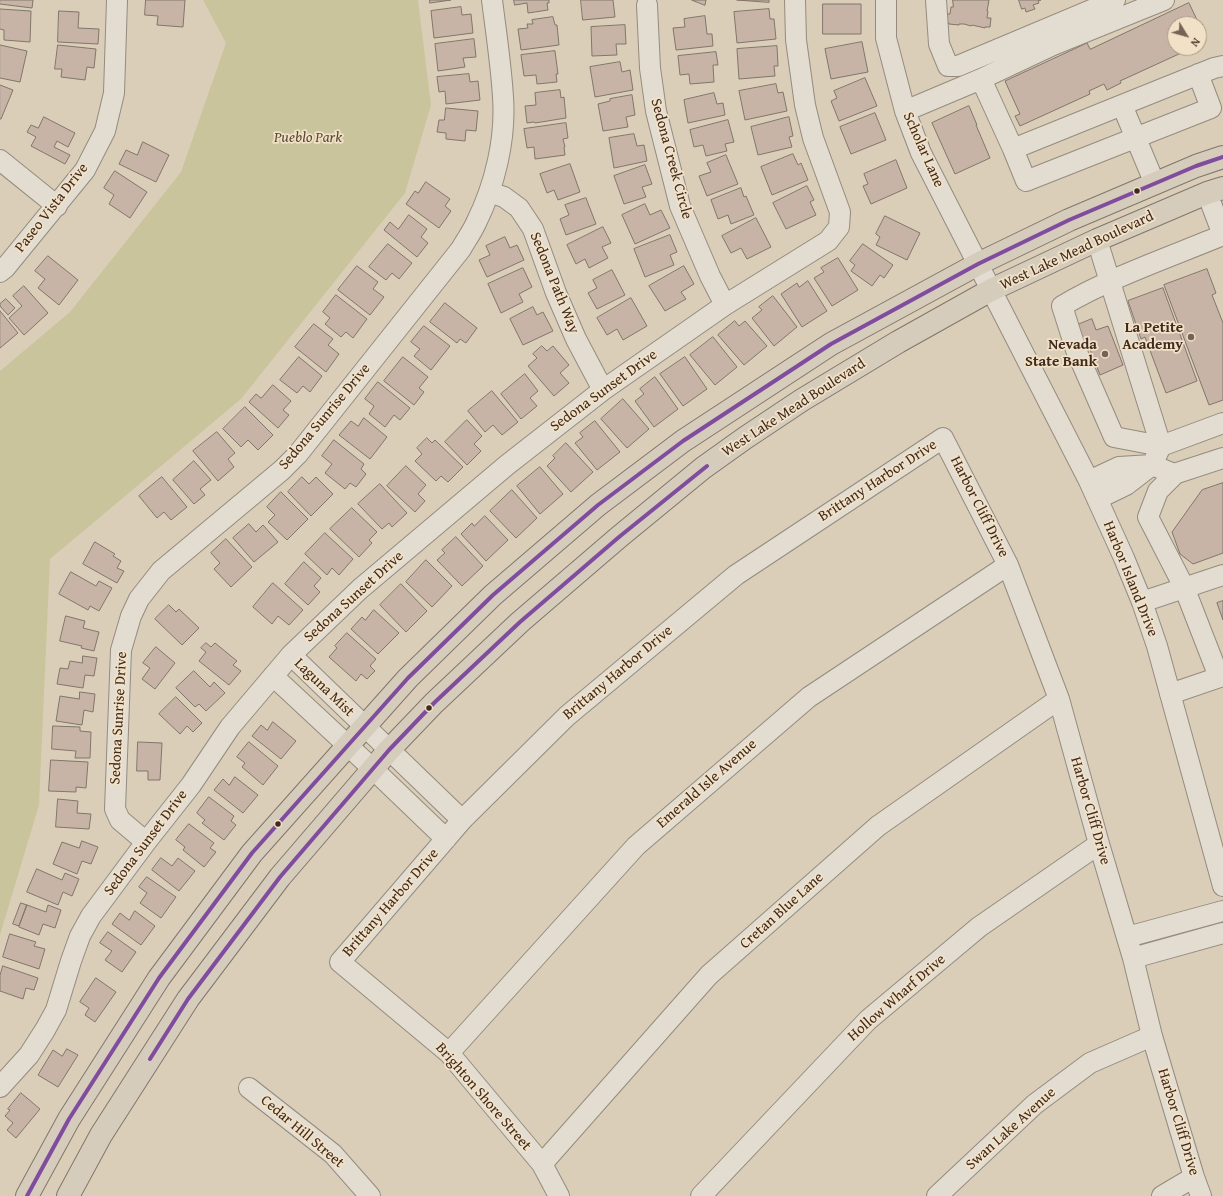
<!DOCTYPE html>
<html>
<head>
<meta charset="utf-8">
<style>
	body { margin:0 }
	#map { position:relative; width:1223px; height:1196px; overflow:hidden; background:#daceb8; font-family:"Gentium Book Plus",serif }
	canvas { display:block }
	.north { position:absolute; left:1167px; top:16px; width:40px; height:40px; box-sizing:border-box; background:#f1e2c7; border:1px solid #aa9884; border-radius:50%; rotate:127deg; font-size:11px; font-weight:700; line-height:16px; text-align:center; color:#402a20 }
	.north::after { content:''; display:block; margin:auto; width:14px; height:18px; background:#766355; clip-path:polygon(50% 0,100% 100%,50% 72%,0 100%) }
</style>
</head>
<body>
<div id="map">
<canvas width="1223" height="1196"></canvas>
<div class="north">N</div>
</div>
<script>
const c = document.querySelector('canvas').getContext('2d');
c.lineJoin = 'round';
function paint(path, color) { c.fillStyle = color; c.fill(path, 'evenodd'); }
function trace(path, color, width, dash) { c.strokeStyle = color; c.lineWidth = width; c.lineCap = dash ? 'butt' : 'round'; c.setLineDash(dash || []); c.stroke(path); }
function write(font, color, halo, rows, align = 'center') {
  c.font = font + ' "Gentium Book Plus",serif'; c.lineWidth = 3.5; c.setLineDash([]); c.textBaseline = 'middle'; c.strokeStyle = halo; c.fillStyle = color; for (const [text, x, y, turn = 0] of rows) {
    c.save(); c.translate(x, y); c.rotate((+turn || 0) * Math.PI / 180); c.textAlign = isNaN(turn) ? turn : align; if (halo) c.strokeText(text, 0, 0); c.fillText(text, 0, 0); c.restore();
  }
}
const green = new Path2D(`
	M203 0H418L431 105 405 193 241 399 50 559 39 805 0 935V371L70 312 181 172 226 43Z`);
const building = new Path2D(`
	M0 0H33L32 8 0 4Z
	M146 0H185L183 27 157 25 158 16 145 15Z
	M430 0H451L430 3Z
	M514 0H549V3H547L548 10 528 13 527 3 515 5Z
	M581 0H613L615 17 583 20Z
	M692 0H706L705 5Z
	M737 0H769V2Z
	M953 0H989L987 11H988L987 18H991L990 27H985V28L972 25 971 26 964 24H959V25L949 24V23L945 22 946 14H950L951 7H953Z
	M1019 0H1041L1038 1 1039 3 1033 5 1035 9 1026 12 1025 8 1022 9Z
	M1189 3 1199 24H1175V48H1192L1120 81 1121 83 1107 90 1104 84 1089 91 1090 94 1020 126 1015 116 1020 114 1005 81 1087 43 1090 49Z
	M823 4H861V34H823Z
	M461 7 462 15 471 14 473 33 434 38 431 11Z
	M0 9 31 11 30 42 4 40V30L0 29Z
	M769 9 770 19H774L776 39 737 43 734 12Z
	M59 11 79 12 78 28 99 29 98 44 58 42Z
	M705 16 707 34H712L713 46 676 50 673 28 685 27 684 19Z
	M553 17 555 25H557L559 45 521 50 518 29 528 28 527 24H533L532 20Z
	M625 25 626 44H616L617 55 592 56 591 27Z
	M1199 25 1206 41 1199 45Z
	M474 39 476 57 463 58 465 67 438 71 435 44Z
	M862 42 868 72 831 79 825 49Z
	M0 45 27 51 20 82 0 78Z
	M58 45 96 49 94 68 87 67 85 80 61 77 62 69H55Z
	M777 46 778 66H774L775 76 739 79 737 49Z
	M555 51 558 74H556L557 82 537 84 536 75 524 76 521 55Z
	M716 52 718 65H713L714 82 690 84 689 74 680 75 678 56Z
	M620 62 622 72 630 70 633 90 595 97 590 67Z
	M469 74 470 82 478 81 480 100 446 104 445 91 439 92 437 77Z
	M865 78 877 106 839 121 831 101 837 98 834 91Z
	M776 84 778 93 783 92 787 111 745 120 739 91Z
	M0 85 13 90 1 119H0Z
	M560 90 561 98 564 97 566 118 535 123 534 122 527 123 525 106 536 105 535 93Z
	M714 93 717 104 723 103 725 115 688 123 684 100Z
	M632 95 635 115 626 117 628 127 603 131 598 104 610 101V99Z
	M969 106 977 125H976L990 158 955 174 932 123Z
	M446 108 478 111 476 131 466 130 465 141 446 139V133L437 132 439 120H444Z
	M875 113 886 140 851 154 840 127Z
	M44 117 75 133 68 147 57 141 54 147 70 155 65 164 31 146 36 137 27 132 31 125 38 128Z
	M789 117 793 136 789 137 792 147 758 155 751 127Z
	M728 120 734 142 725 144 727 151 706 156 703 145 694 147 690 130Z
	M566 123 568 138 563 139 565 147H564L565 155 535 159 534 147 527 148 524 129Z
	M634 134 637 146 644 145 647 161 614 168 609 138Z
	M143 142 169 155 156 182 119 164 126 150 137 155Z
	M793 154 798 165 801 163 808 180 772 195 761 167Z
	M726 155 738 184 707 196 699 176 711 172 707 163Z
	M896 160 907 188 871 204 863 186 868 184 864 174Z
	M570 164 580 192 558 200 554 190 547 193 540 174Z
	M645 165 652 184 642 187 646 197 624 204 614 176Z
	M115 171 147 192 130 218 109 204 114 195 104 188Z
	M426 182 450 199 445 206 451 211 439 228 406 204 415 191 418 193Z
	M807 186 814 200 810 202 816 215 786 229 773 203Z
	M741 188 744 197 746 196 754 215 731 224 728 215 718 219 711 200Z
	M586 198 596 224 566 235 560 219 569 215 565 205Z
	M645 204 650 215 661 210 670 228 635 244 622 215Z
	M409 215 427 229 421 237 428 243 417 257 384 230 390 222 398 229Z
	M885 216 920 233 907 260 876 245 880 237 876 234Z
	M756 218 771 247 747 259 741 248 731 253 722 236Z
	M603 227 611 243 602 247 608 258 589 268 585 259 576 264 567 245Z
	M670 235 677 252 670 255 674 265 645 277 634 249Z
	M505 237 510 248 517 245 524 260 487 277 479 260 490 255 486 246Z
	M388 244 412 263 399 279 392 273 386 280 369 267Z
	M863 244 893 265 884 278 880 275 872 286 851 271 855 265 850 261Z
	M48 256 78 280 59 305 38 288 45 279 35 271Z
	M838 258 858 290 832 306 814 278 824 272 821 268Z
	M357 266 378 282 373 289 384 297 370 315 338 290Z
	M684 266 694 284 681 292 686 299 665 311 649 286Z
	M523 268 532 287 519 294 523 302 501 313 488 284Z
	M1207 269 1216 293 1212 295 1223 323V400L1209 405 1164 285Z
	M612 270 625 295 597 309 588 293 597 288 593 280Z
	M808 281 827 311 802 327 781 294 797 283 799 287Z
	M24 286 48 313 24 335 9 318 22 306 13 296Z
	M1163 288 1197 381 1166 393 1145 337 1141 339 1128 301Z
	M336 295 367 319 353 338 346 332 341 337 325 324 330 318 323 312Z
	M773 296 797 327 774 346 752 318 762 310 759 307Z
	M631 298 647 326 623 340 617 329 607 335 597 318Z
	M6 299 15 308 8 315 0 306V304Z
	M445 303 477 328 466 343 460 339 457 343 430 322Z
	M533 307 537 315 543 312 553 331 523 345 510 319Z
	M0 311 18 333 0 348Z
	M1092 319 1096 330 1108 326 1123 365 1100 375 1087 342 1084 343 1075 326Z
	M735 321 739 326 745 321 767 346 744 365 718 335Z
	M314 324 333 339 328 345 339 354 326 372 295 347Z
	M424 326 450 346 431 370 414 356 420 349 411 342Z
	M713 337 737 367 715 385 690 355Z
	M542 346 547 351 553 346 569 365 560 373 569 383 554 396 528 366 537 358 533 354Z
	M299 357 322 376 310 392 303 386 297 393 280 380Z
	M403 357 428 377 419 388 424 392 414 405 384 381Z
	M685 357 707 389 683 406 660 374Z
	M525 374 538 391 530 398 537 406 521 419 501 394Z
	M655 377 678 409 654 427 635 401 644 394 640 389Z
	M378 382 410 408 400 420 394 415 385 427 369 414 374 406 365 399Z
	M273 385 291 401 283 410 289 415 278 428 249 402 256 394 261 398Z
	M492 391 518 422 502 435 493 425 485 432 468 411Z
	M623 399 649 429 627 448 601 419Z
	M245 407 273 435 258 450 248 440 241 447 223 429Z
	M364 418 387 437 370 459 339 435 351 421 358 426Z
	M467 420 482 436 474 444 481 451 467 465 445 442Z
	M595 421 620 452 597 470 575 443 583 437 580 433Z
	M217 432 235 453 228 459 234 467 218 481 193 451Z
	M427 438 432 443 435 440 463 467 448 482 441 476 436 481 415 461 422 454 417 448Z
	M334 440 364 464 361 469 366 474 356 487 350 483 345 489 325 473 332 464 322 456Z
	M566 443 593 472 571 492 547 466 555 458 553 456Z
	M194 461 211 480 200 489 205 495 194 504 173 480Z
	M406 466 426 485 418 494 425 501 415 512 387 486Z
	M540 467 563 494 540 514 517 486Z
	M162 477 187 507 171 520 164 512 157 518 139 496Z
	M302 477 309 484 316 477 333 494 311 516 288 492Z
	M1223 483V553L1193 564 1180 554 1172 532 1202 490Z
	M380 484 407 513 392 527 389 523 382 529 358 504Z
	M512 490 537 518 516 538 490 511Z
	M281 492 308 519 287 540 268 522 275 515 267 507Z
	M352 508 377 532 369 540 372 543 359 557 330 529Z
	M485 516 508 540 486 561 461 534 472 523 474 526Z
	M249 524 256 532 263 525 278 542 254 562 233 538Z
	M325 533 353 559 339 575 332 568 327 575 305 554Z
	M456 537 483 566 462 586 437 560 445 553 442 550Z
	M226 539 252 567 231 587 214 569 220 563 211 553Z
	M95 542 115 554 113 556 121 561 117 568 124 571 117 583 83 564Z
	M426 560 452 586 432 607 406 582Z
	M304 562 321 578 314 586 320 592 308 605 285 584Z
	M71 572 96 586 99 581 112 588 99 611 90 606 88 610 59 594Z
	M273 583 303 610 289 625 278 616 272 624 253 607Z
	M401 584 427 611 406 632 380 605Z
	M1223 601V620L1217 603Z
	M169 605 176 612 179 609 199 628 182 645 155 619Z
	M374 610 399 633 378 654 351 629 362 617 365 620Z
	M66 616 85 621 83 628 99 632 94 651 81 648 82 646 60 641Z
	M347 633 376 659 370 666 375 671 367 679 361 674 356 681 329 657 337 648 335 646Z
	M206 643 211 647 215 643 237 661 233 665 241 671 229 685 199 661 206 652 201 648Z
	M156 647 175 663 155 689 142 679 150 668 143 663Z
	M83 656 97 658 94 676 85 675 83 688 57 684 60 668 68 669 70 661 82 663Z
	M194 671 210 687 214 682 225 693 206 711 199 704 195 707 176 688Z
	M80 692 95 694 93 712 84 710 82 725 56 721 60 696 79 699Z
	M176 697 202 723 193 732 187 726 180 734 159 714Z
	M273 722 296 741 281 759 252 736 261 725 267 730Z
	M53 726 80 727V731L91 732 90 758H75L76 751 52 749Z
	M138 742 162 743 160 780H148V771H137Z
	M249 742 278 766 263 785 242 767 245 763 237 757Z
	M51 760 88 762 86 788 76 787V792L49 791Z
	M235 777 258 795 243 813 214 790 223 779 229 785Z
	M209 797 234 816 231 821 236 825 224 840 202 823 205 820 197 813Z
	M58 799 78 801 77 813 91 814 89 829 56 827Z
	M189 824 214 843 210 848 216 852 204 867 183 850 185 847 176 840Z
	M82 841 98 847 91 864 82 861 77 874 53 864 62 842 79 848Z
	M161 858 172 866 178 858 195 871 179 891 152 870Z
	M37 869 62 880 65 873 79 879 72 896 63 892 58 905 27 892Z
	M147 877 176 897 161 918 140 903 147 893 139 887Z
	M21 903 27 905 19 926 13 924Z
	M27 905 46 912 48 905 61 910 55 928 43 924 39 935 19 927Z
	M135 911 155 926 141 945 112 924 120 913 129 920Z
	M108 932 136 952 122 972 105 960 112 951 100 943Z
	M10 934 36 942 34 946 45 949 39 969 3 957Z
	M3 966 38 978 34 990 26 988 23 999 0 991V976Z
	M96 978 116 992 95 1022 85 1015 89 1008 80 1002Z
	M67 1049 78 1055 58 1087 38 1075 53 1050 62 1056Z
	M21 1093 40 1109 16 1138 7 1130 13 1123 5 1116 10 1110 8 1109Z`);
const minor = new Path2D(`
	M886 0V38L905 111 921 153 1089 481 1124 558 1142 602 1157 646 1223 886
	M936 0 939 44 948 66H958L1115 0
	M647 5 650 68 656 111 680 206 710 276 725 305
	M981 79 1013 149 1122 105
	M905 111 981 79 1053 45 1164 0
	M1013 149 1026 181 1211 108 1198 74
	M0 160 57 206
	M1155 184 1122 105 1214 68 1223 66
	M489 192 504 197 519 208 533 229 556 293 576 339 603 390
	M1207 193 1223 235
	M1097 240 1161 446 1114 437 1076 350 1062 306C1111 277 1170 257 1223 235
	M0 272 5 268 85 170 105 131 114 93 117 0
	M1175 474 1158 491 1148 517 1184 587 1219 677
	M1089 481 1119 467 1152 465 1174 474 1223 458
	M1097 499 1126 485 1152 465 1161 446 1223 423
	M1142 602 1223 575
	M291 655 462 820
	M273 676 373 769 446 839
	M1170 694 1223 676
	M146 842 120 820 115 809 121 650 131 616 139 599 161 571 282 470 298 454 461 249C466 240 472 232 476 223 495 185 506 139 503 97 501 64 496 32 492 0
	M1127 937 1223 911
	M1133 958 1223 933
	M449 1053 636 846 809 697 1008 565
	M0 1087 29 1055 45 1030 56 1010 71 961 80 936 91 916 146 842 191 785 230 727 291 655 360 589 507 465 603 390 725 305 828 241 839 227 840 212 813 138 805 105 796 40 795 0
	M249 1088 333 1154 370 1196
	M542 1164 709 975 878 826 1059 699
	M559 1196 542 1164 449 1053 340 962 462 820 567 716 736 575 943 438 1008 565 1059 699 1099 844 1133 958 1152 1036 1194 1177 1201 1196
	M701 1196 868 1020 979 927 1099 844
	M937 1196 1035 1104 1090 1063 1152 1036
	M1162 1196 1194 1177`);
const major = new Path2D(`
	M27 1196 69 1119 159 978 252 853 408 678 493 595 598 505 683 441 831 344 978 264 1069 220 1196 166 1223 157
	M68 1196 101 1135 188 999 280 877 389 750 434 703 520 622 619 537 703 468 745 438 802 400 898 342 991 290 1097 240 1207 193 1223 188`);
const bus1 = new Path2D(`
	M150 1059 188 999 280 877 389 750 434 703 520 622 619 537 707 466
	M27 1196 69 1119 159 978 252 853 408 678 493 595 598 505 683 441 831 344 978 264 1069 220 1196 166 1223 157`);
const markers = [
	[1137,191,3.5,"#402a20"],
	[1191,337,4,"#766355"],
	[1105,354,4,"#766355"],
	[429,708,3.5,"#402a20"],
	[278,824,3.5,"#402a20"]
];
const parkNames = [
	["Pueblo Park",308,138]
];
const streetNames = [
	["Scholar Lane",923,150,66],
	["Sedona Creek Circle",671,159,75],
	["Paseo Vista Drive",52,208,-52],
	["West Lake Mead Boulevard",1077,251,-25],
	["Sedona Path Way",554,283,68],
	["Sedona Sunset Drive",604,391,-36],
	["West Lake Mead Boulevard",794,408,-33],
	["Sedona Sunrise Drive",325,417,-50],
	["Brittany Harbor Drive",878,481,-33],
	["Harbor Cliff Drive",979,507,63],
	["Harbor Island Drive",1130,579,68],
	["Sedona Sunset Drive",354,597,-42],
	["Brittany Harbor Drive",618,673,-40],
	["Laguna Mist",324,688,44],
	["Sedona Sunrise Drive",119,718,-87],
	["Emerald Isle Avenue",707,784,-41],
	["Harbor Cliff Drive",1090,811,74],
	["Sedona Sunset Drive",146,843,-53],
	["Brittany Harbor Drive",391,903,-49],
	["Cretan Blue Lane",782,911,-42],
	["Hollow Wharf Drive",897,998,-41],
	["Brighton Shore Street",483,1097,49],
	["Harbor Cliff Drive",1178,1122,73],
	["Swan Lake Avenue",1011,1129,-42],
	["Cedar Hill Street",302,1132,40]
];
const poiNames = [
	["La Petite",1183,328],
	["Academy",1183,345],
	["Nevada",1097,345],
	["State Bank",1097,362]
];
paint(green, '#c9c49c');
paint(building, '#c7b4a6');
trace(building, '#80766a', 1);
trace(minor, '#958b7e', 22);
trace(major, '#80766a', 24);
trace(minor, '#e2dcd1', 20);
trace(major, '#d6ccbc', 22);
trace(bus1, '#804c9e', 4);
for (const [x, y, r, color] of markers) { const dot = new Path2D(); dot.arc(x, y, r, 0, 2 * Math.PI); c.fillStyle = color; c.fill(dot); trace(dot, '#f1e2c7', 1.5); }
write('italic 15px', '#594734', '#f1e2c7', parkNames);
write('15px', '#402a20', '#f1e2c7', streetNames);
write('bold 15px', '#402a20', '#f1e2c7', poiNames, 'right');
</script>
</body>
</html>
